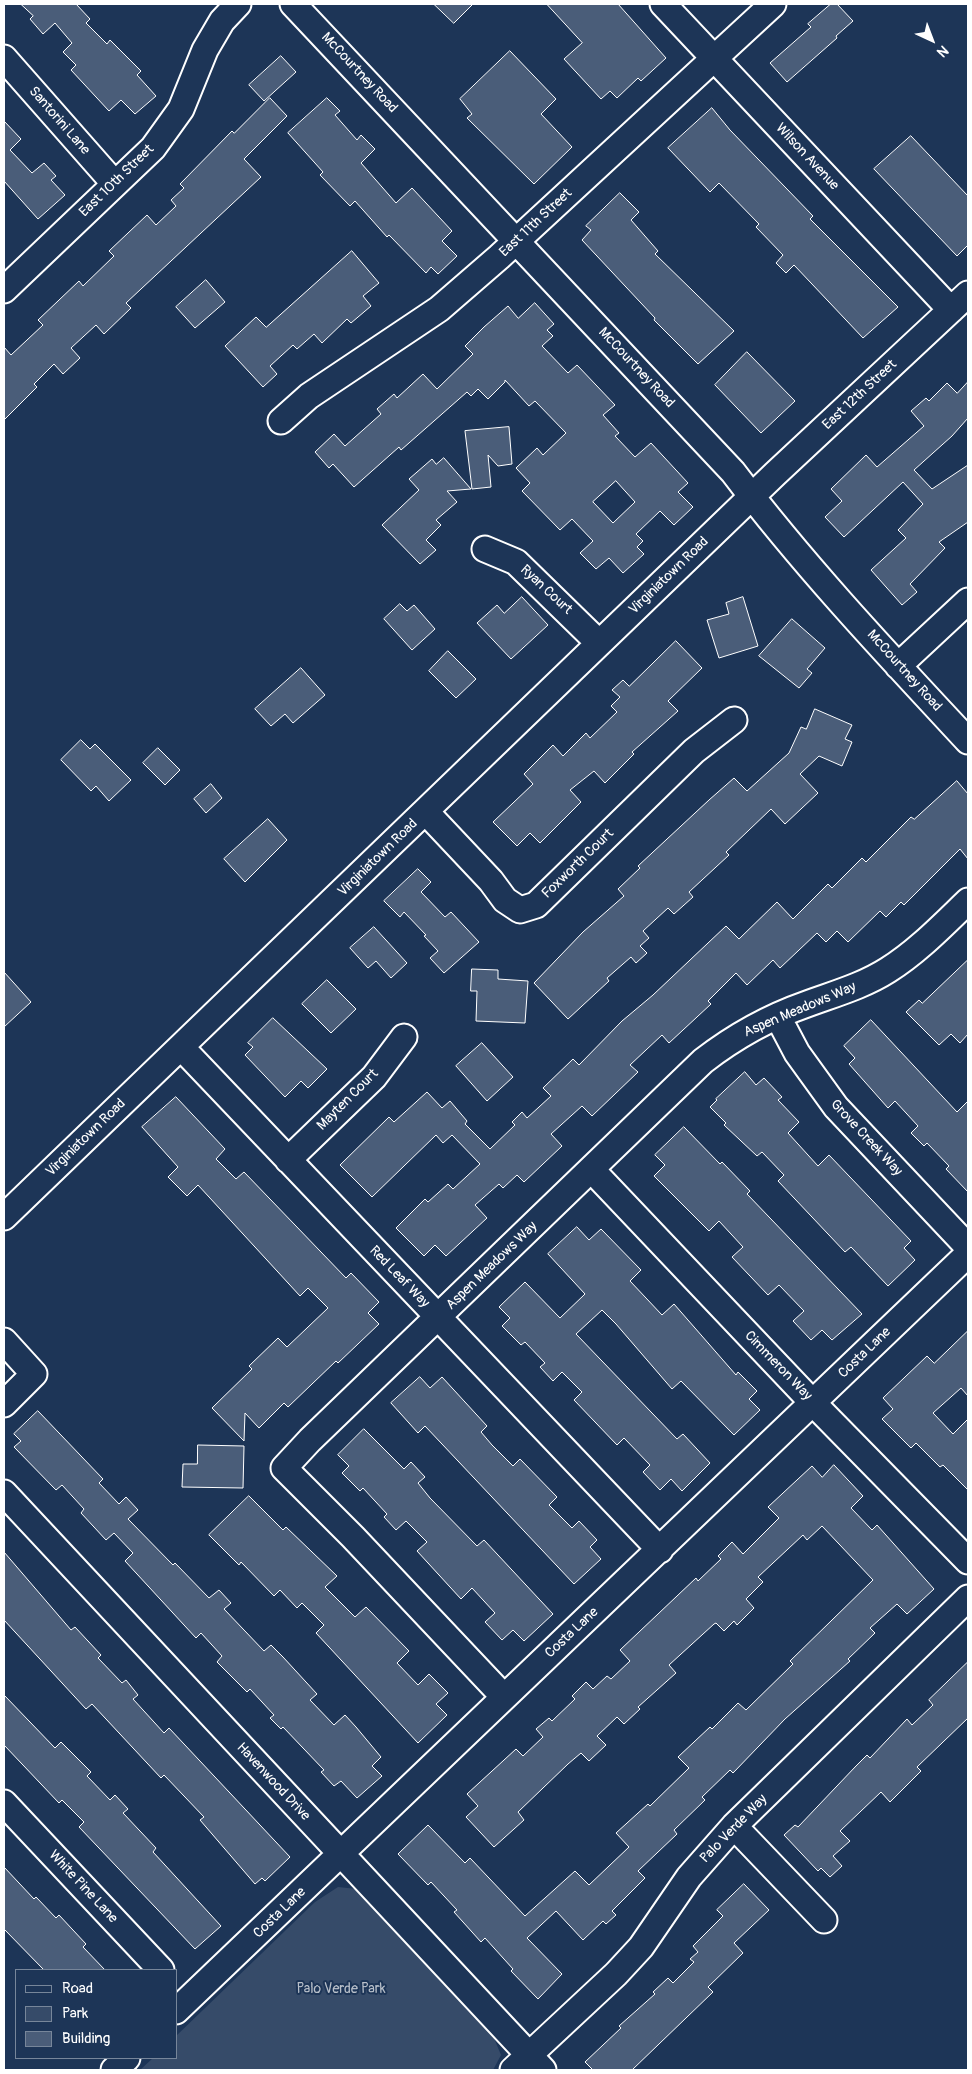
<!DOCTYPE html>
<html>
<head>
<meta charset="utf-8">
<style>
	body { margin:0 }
	#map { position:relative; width:972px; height:2074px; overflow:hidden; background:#1d3557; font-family:Pangolin,sans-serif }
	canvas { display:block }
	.frame { position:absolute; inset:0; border:5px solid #fff; pointer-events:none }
	.legend { position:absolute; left:15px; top:1969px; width:162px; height:90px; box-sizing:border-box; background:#1d3557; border:1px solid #77869a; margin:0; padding:6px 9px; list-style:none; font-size:15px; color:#fff }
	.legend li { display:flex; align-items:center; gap:10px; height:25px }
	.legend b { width:25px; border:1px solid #77869a }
	.north { position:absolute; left:907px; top:15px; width:50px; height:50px; -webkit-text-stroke:4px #1d3557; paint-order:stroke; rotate:137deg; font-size:14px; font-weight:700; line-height:20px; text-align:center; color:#fff }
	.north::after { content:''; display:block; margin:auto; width:18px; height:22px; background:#fff; clip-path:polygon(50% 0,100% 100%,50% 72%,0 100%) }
</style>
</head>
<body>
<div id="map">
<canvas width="972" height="2074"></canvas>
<div class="frame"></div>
<ul class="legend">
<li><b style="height:6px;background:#1d3557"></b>Road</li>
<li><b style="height:14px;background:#364b69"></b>Park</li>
<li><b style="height:14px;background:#4a5d79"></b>Building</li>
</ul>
<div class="north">N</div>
</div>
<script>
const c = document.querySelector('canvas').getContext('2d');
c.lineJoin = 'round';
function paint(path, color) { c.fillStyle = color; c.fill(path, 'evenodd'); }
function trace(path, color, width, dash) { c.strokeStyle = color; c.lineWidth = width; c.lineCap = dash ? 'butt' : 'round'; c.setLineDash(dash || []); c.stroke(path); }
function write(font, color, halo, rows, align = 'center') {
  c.font = font + ' Pangolin,sans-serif'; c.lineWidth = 4; c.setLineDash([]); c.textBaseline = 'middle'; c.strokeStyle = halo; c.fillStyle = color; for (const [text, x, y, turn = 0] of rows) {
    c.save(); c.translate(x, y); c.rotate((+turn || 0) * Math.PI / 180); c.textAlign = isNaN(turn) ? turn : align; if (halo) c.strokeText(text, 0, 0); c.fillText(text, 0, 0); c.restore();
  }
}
const green = new Path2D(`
	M338 1887 357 1889 491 2031 501 2055 493 2070H140L153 2058H176V2036L315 1902Z`);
const building = new Path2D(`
	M21 4H76L90 19 86 23 107 44 110 40 141 71 137 75 156 96 135 114 121 100 109 111 71 70 76 65 63 52 72 43 55 23 43 34 30 19 33 16Z
	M434 4H473L454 23Z
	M547 4H618L666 58 641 81 638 78 617 98 610 91 601 99 564 59 582 43Z
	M831 4H837L853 21 836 36 837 38 787 82 770 63 811 27 808 24Z
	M510 51 556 99 541 114 572 147 534 184 467 118 472 114 460 99Z
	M281 56 296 72 264 101 249 85Z
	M270 98 287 116 244 159 261 177 126 303 131 308 104 334 96 325 71 348 80 358 63 374 54 364 34 384 37 387 4 420V347L11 355 43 325 38 320 79 281 83 286 114 256 109 251 147 215 156 225 176 206 171 200 184 188 180 184 232 131 234 133Z
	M327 98 340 111 335 115 357 140 361 135 375 149 361 163 396 203 412 188 452 231 442 241 457 256 438 274 431 267 426 273 389 235 387 237 355 201 350 206 320 175 323 172 288 133Z
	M712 108 730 130 813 216 810 219 898 307 863 338 794 265 786 273 776 263 783 255 756 227 759 224 719 183 710 192 668 148Z
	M4 121 21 139 10 150 32 173 44 163 56 176 51 180 65 195 38 219 4 181Z
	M911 136 968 196V245L957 256 874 169Z
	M620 193 639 212 631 220 658 251 655 254 734 331 698 364 654 320 655 318 582 240 591 230 586 226Z
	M352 251 379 283 363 296 371 306 351 323 347 319 322 343 314 334 297 349 293 345 270 366 277 374 263 387 225 346 256 317 266 327Z
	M206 280 225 302 195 328 176 307Z
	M535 303 554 324 547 330 553 336 542 346 568 373 577 365 615 405 603 415 619 433 615 436 635 457 651 443 688 483 678 492 693 507 674 525 660 511 636 534 643 541 637 547 644 554 623 573 609 558 596 569 580 553 593 541 572 519 560 530 522 491 530 483 516 468 537 448 543 455 566 433 535 401 529 406 505 380V382L488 399 478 389 471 396 467 392 401 450 399 447 354 487 333 464 329 468 315 452 334 434 345 446 381 414 377 409 394 394 397 398 423 374 437 389 473 354 465 346 484 327 508 306 518 318ZM616 481 635 502 613 523 593 502Z
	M747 352 795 401 761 433 715 385Z
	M968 382V418L952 436 914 470 932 489 968 465V522L939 542 945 548 910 584 917 592 902 605 871 570 906 538 898 530 923 504 903 482 844 537 825 517 842 501 831 489 866 455 877 467 924 426 911 411 926 398 929 401 947 383 957 393Z
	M509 427 512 464 498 466 488 455 491 487 472 489 465 431Z
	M444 458 471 489 447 491 457 502 436 520 441 525 426 540 436 550 420 564 382 525 419 490 409 479 432 459 436 464Z
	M522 597 548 625 511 659 477 623 497 605 504 613Z
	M743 597 758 646 719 658 707 620 729 614 726 603Z
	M400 604 407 611 414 605 435 629 412 650 384 619Z
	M792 619 825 648 807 669 812 673 799 688 759 656Z
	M676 641 702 668 668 701 678 711 632 752 634 754 605 783 594 771 570 790 581 802 540 843 530 833 517 846 493 822 533 784 524 774 553 745 563 756 586 733 590 738 617 712 611 706 620 697 612 690 623 680 629 686Z
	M448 651 476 679 456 698 429 671Z
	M301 668 325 695 293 723 285 714 271 726 255 709Z
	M815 709 852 725 845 739 852 742 842 766 819 756 800 774 818 793 785 824 771 809 726 852 729 855 689 892 693 897 674 914 668 908 643 931 649 938 640 946 647 953 636 963 631 957 607 978 609 981 568 1019 534 983 583 932 624 896 618 889 640 868 638 866 709 800 734 778 747 791 789 753 801 727 806 729Z
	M81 740 90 749 95 744 131 780 109 801 96 786 91 791 61 760Z
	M158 748 180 770 165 785 143 763Z
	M957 781 968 794V859L960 849 904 905 901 902 886 917 880 911 848 942 837 931 826 942 817 933 780 968 773 960 747 985 736 973 708 1001 711 1004 669 1043 662 1035 630 1065 638 1072 592 1116 582 1106 551 1134 562 1146 524 1182 517 1175 503 1188 499 1184 475 1205 487 1218 446 1256 435 1245 424 1256 396 1228 425 1199 428 1202 448 1184 453 1189 480 1164 452 1135 443 1143 436 1135 372 1197 340 1165 389 1117 394 1122 427 1092 442 1108 450 1101 467 1121 465 1124 490 1149 515 1125 512 1122 522 1112 527 1118 551 1096 543 1088 573 1059 579 1065 622 1021 653 995 726 926 739 939 777 902 793 919 828 884 832 888 862 858 866 862 911 817 914 819Z
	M211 784 222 798 206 813 194 799Z
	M268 819 287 840 245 882 224 859Z
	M418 869 431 882 421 892 445 917 451 912 479 942 444 973 430 958 438 951 424 936 426 935 404 912 400 917 384 901Z
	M374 927 407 963 391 978 376 961 368 968 350 948Z
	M968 960V1034L960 1043 951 1034 939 1045 906 1012 919 1000 922 1003Z
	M472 969 498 970V979L528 981 525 1023 476 1021 477 991H471Z
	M4 972 31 1002 4 1027Z
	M327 980 356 1009 331 1033 302 1004Z
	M273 1018 327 1069 308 1088 301 1081 285 1097 245 1055 253 1047 248 1043Z
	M871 1020 957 1112 968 1101V1192L946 1169 949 1166 927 1143 924 1146 911 1133 918 1126 895 1101 888 1108 849 1064 855 1058 844 1046Z
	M482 1043 513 1077 487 1101 456 1066Z
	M745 1072 756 1085 764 1078 782 1097 778 1100 799 1122 788 1133 818 1166 829 1155 911 1241 904 1248 915 1260 888 1286 851 1247 845 1252 778 1181 784 1175 762 1152 757 1156 724 1125 726 1123 710 1107 717 1100 716 1099Z
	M176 1097 225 1149 216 1159 236 1179 244 1172 346 1278 351 1273 379 1302 368 1313 379 1324 338 1363 336 1361 288 1407 284 1403 259 1428 245 1413 244 1441 212 1408 252 1369 249 1366 278 1338 287 1347 328 1308 308 1288 300 1296 198 1185 187 1196 168 1177 178 1167 142 1127Z
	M684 1127 720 1164 722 1162 750 1191 747 1194 862 1314 832 1340 822 1330 811 1340 793 1321 804 1311 779 1285 768 1295 732 1257 743 1247 719 1221 709 1231 654 1176 665 1165 655 1155Z
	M577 1227 589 1240 601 1229 641 1270 630 1281 662 1315 674 1304 736 1375 738 1372 757 1391 749 1399 760 1410 734 1435 681 1381 672 1389 616 1324 602 1310 576 1334 677 1439 683 1434 710 1463 682 1491 671 1479 660 1490 643 1472 650 1465 624 1438 617 1445 574 1400 582 1392 562 1372 553 1381 540 1367 545 1363 525 1342 521 1345 502 1326 510 1318 499 1307 525 1282 560 1318 585 1294 548 1254Z
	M968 1331V1396L961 1388 933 1413 953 1434 968 1419V1490L943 1465 940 1467 916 1443 911 1448 882 1419 893 1409 883 1398 927 1356 934 1363Z
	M420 1377 430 1388 442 1377 487 1426 481 1432 492 1445 513 1466 520 1459 557 1497 549 1505 572 1528 579 1521 597 1540 590 1547 601 1559 574 1584 425 1426 418 1433 391 1403Z
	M38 1411 103 1479 99 1483 119 1504 126 1497 138 1510 128 1519 173 1565 175 1563 209 1598 219 1590 231 1603 224 1609 264 1651 271 1645 283 1657 317 1694 310 1700 334 1725 345 1715 356 1727 381 1757 372 1766 382 1776 357 1798 341 1781 334 1786 321 1772 324 1770 283 1727 281 1729 270 1718 274 1715 250 1689 247 1692 217 1662 222 1656 201 1633 196 1638 125 1561 133 1553 114 1533 106 1540 81 1513 84 1509 62 1485 56 1490 14 1447 21 1441 14 1434Z
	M364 1429 404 1469 411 1462 425 1477 418 1483 430 1498 477 1546 484 1540 553 1614 524 1641 513 1630 502 1640 485 1622 495 1613 472 1588 461 1599 417 1551 427 1542 406 1521 396 1530 384 1517 387 1514 363 1488 360 1491 342 1473 349 1466 338 1455Z
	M198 1445 244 1446 243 1488 182 1487 183 1464H197Z
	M834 1465 863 1496 851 1508 872 1530 877 1525 934 1589 907 1614 897 1604 870 1628 875 1633 848 1659 850 1661 785 1719 733 1773 730 1770 702 1797 705 1800 674 1830 677 1834 638 1871 645 1878 612 1911 616 1915 606 1924 603 1921 583 1940 556 1911 527 1938 562 1974 538 1999 511 1971 513 1969 485 1938 481 1942 454 1912 457 1910 431 1882 428 1885 398 1854 428 1825 465 1863 470 1858 525 1916 575 1871 589 1885 629 1847 616 1833 648 1804 650 1806 689 1768 678 1757 710 1727 712 1729 738 1703 746 1710 793 1664 790 1661 873 1580 822 1526 807 1540 803 1535 758 1577 763 1582 746 1599 754 1608 737 1625 734 1621 724 1631 716 1623 714 1624 669 1665 676 1673 638 1707 640 1709 624 1724 617 1717 597 1736 606 1745 589 1761 581 1753 568 1764 518 1812 524 1820 494 1847 466 1817 478 1806 467 1794 516 1749 523 1756 543 1737 536 1729 549 1718 552 1721 575 1699 572 1696 586 1682 593 1689 607 1676 611 1679 630 1661 620 1650 696 1578 698 1581 721 1559 718 1556 732 1542 743 1554 779 1518 768 1507 812 1466 822 1477Z
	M249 1496 283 1530 286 1527 337 1576 325 1587 355 1617 366 1607 409 1651 397 1663 418 1685 429 1674 448 1693 436 1704 447 1715 418 1743 316 1633 324 1625 302 1603 297 1608 280 1590 274 1596 241 1562 239 1565 209 1535Z
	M4 1552 71 1630 75 1627 101 1655 98 1658 122 1683 126 1680 138 1695 133 1699 164 1733 169 1728 290 1857 265 1881 262 1878 255 1884 200 1820 204 1817 164 1775 161 1778 92 1704 86 1709 4 1620Z
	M968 1662V1718L917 1767 921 1771 890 1802 881 1792 840 1831 850 1841 833 1856 842 1866 830 1877 821 1868 818 1871 784 1835 795 1825 798 1827 856 1766 867 1755 870 1758 907 1719 912 1725 933 1705 929 1700Z
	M4 1695 55 1748 61 1742 91 1772 87 1776 110 1800 115 1795 128 1809 123 1813 156 1848 153 1852 221 1926 195 1949 79 1827 84 1822 62 1800 59 1803 4 1745Z
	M4 1867 34 1899 36 1897 56 1918 59 1915 86 1944 83 1947 105 1970H44L4 1929Z
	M744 1884 769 1910 734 1943 743 1953 708 1987 713 1992 632 2070H593L585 2062 621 2028 619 2026 655 1994 653 1992 668 1978 673 1983 694 1962 690 1959 698 1952 693 1946 723 1916 717 1910Z`);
const minor = new Path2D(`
	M293 4 733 472C805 567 887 654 968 741
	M663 4 951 310
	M4 58 114 183
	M4 290 153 148 181 109 205 50 222 21 238 4
	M281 421 309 396 439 309 499 257 773 4
	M485 549 516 562 599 643
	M898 666 968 601
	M426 812 491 881 505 900 520 910 536 905 694 751 734 720
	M778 1017 797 1053 836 1107 968 1247
	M181 1047 660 1550
	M288 1160 374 1077 404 1037
	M591 1169 813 1403 968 1561
	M4 1217 775 474 968 294
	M4 1341 34 1374 4 1404
	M4 1493 543 2070
	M504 1697 353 1537 284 1468 310 1440 703 1061C734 1037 770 1017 807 1004 834 994 863 986 888 970 917 952 943 925 968 901
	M4 1803 161 1970
	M734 1826 824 1920
	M176 2011 968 1254
	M114 2070 127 2058
	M513 2070 616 1974 641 1947 689 1877 734 1826 968 1598`);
const streetNames = [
	["McCourtney Road",359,73,47],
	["Santorini Lane",59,121,49],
	["Wilson Avenue",807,157,47],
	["East 10th Street",117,181,-44],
	["East 11th Street",536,223,-43],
	["McCourtney Road",636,368,47],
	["East 12th Street",860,395,-43],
	["Virginiatown Road",669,576,-44],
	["Ryan Court",546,590,43],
	["McCourtney Road",904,671,48],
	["Virginiatown Road",378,858,-44],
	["Foxworth Court",578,864,-44],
	["Aspen Meadows Way",800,1010,-23],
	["Mayten Court",348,1100,-45],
	["Virginiatown Road",86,1138,-44],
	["Grove Creek Way",866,1138,47],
	["Aspen Meadows Way",492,1266,-44],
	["Red Leaf Way",399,1277,46],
	["Costa Lane",865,1353,-44],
	["Cimmeron Way",778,1366,46],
	["Costa Lane",572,1633,-43],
	["Havenwood Drive",273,1782,47],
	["Palo Verde Way",734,1829,-46],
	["White Pine Lane",83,1887,47],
	["Costa Lane",280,1913,-44]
];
const parkNames = [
	["Palo Verde Park",341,1989]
];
paint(green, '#364b69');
paint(building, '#4a5d79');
trace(building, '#fff', 1);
trace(minor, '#fff', 29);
trace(minor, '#1d3557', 25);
write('14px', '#fff', '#1d3557', streetNames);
write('14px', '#b9c0ca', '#1d3557', parkNames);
</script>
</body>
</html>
